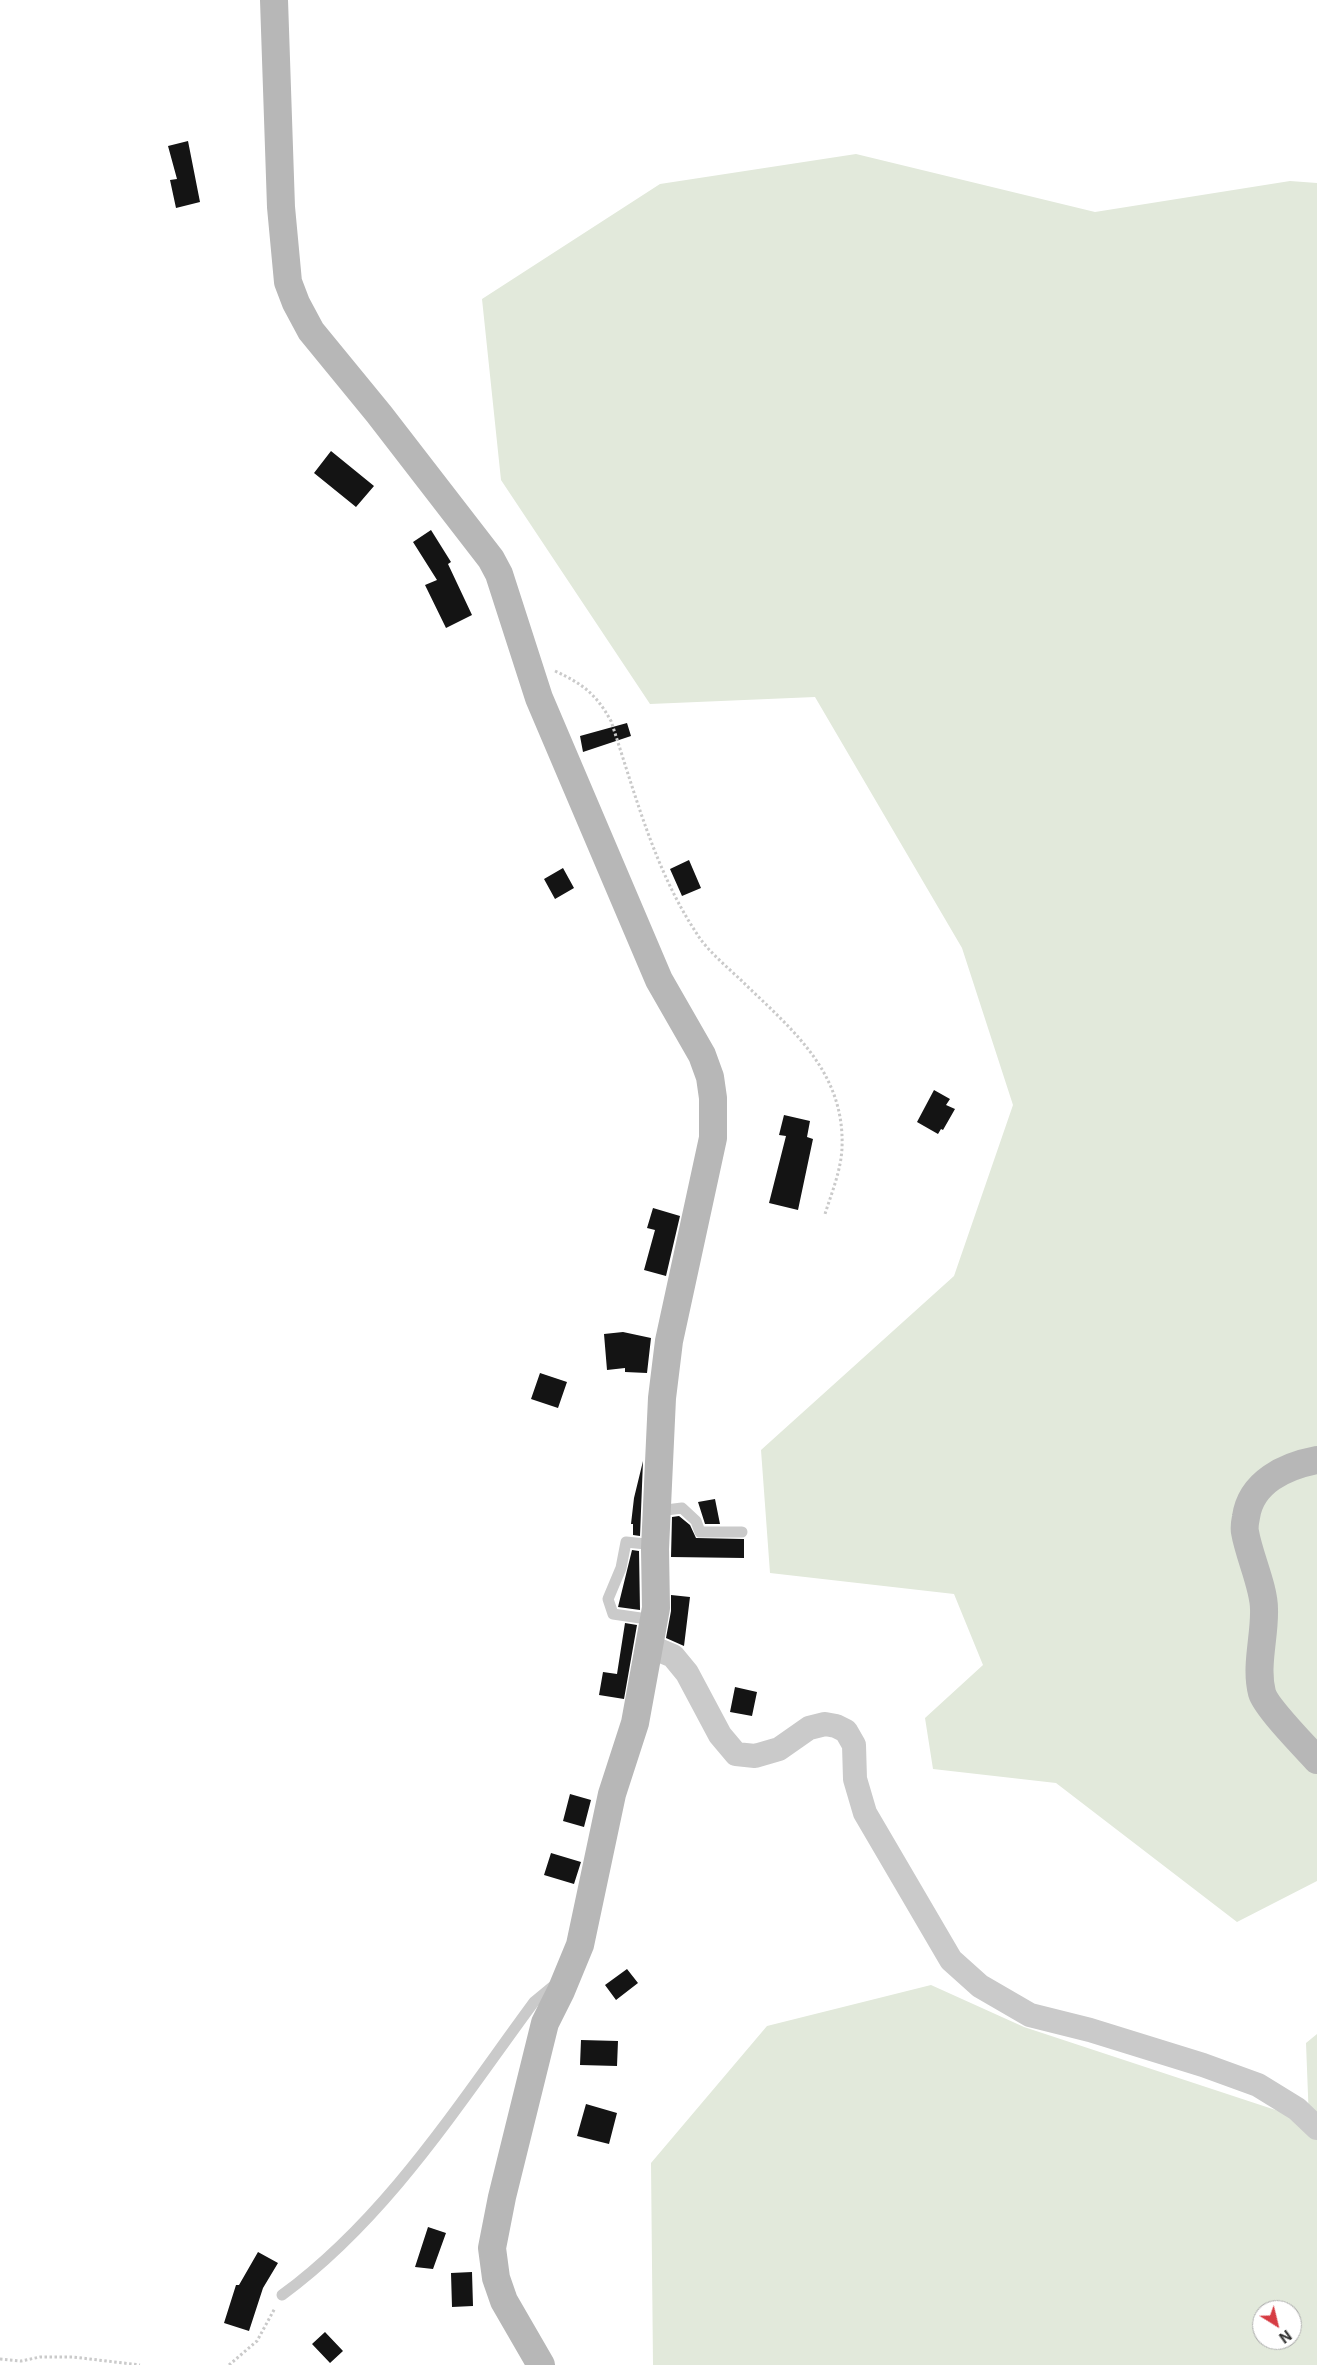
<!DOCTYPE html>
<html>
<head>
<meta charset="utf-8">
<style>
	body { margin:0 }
	#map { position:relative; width:1317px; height:2365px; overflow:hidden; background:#fff; font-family:Inter,sans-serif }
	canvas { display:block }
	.north { position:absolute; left:1252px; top:2300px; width:50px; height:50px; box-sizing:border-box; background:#fff; border:1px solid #ababab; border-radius:50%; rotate:144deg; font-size:14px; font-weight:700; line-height:20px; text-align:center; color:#2d2d2d }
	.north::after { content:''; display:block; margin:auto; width:18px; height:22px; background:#d63c43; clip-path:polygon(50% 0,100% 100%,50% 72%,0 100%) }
</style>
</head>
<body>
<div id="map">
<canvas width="1317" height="2365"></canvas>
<div class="north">N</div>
</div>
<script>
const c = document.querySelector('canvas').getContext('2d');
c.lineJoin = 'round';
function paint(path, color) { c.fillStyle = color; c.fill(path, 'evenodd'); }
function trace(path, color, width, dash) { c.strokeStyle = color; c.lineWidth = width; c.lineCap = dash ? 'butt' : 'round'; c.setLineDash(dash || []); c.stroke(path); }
const green = new Path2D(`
	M856 154 1095 212 1290 181 1317 183V1881L1237 1922 1056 1783 933 1769 925 1718 983 1665 954 1594 770 1573 761 1450 954 1276 1013 1105 962 948 815 697 650 704 501 480 482 299 660 184Z
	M931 1985 1024 2027 1309 2121 1306 2043 1317 2034V2365H653L651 2163 767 2026ZM1262 2310H1292V2340H1262Z`);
const building = new Path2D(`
	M188 141 200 202 176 208 170 180 177 179 168 146Z
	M331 451 374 486 356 507 314 473Z
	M431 530 451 562 448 564 472 615 446 628 425 585 437 580 413 542Z
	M627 723 631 736 583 752 580 736Z
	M689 860 701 888 682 896 670 869Z
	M563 868 574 888 555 899 544 879Z
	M934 1090 950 1099 946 1105 955 1109 943 1130 941 1129 938 1134 917 1122Z
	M784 1115 810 1121 807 1137 813 1139 798 1210 769 1203 786 1136 779 1135Z
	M653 1208 680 1216 666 1276 644 1270 655 1230 647 1228Z
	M623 1332 651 1338 647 1373 625 1372V1368L607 1370 604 1334Z
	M540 1373 567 1382 558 1408 531 1399Z
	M643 1461 640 1536 633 1535V1524H631L634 1498Z
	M715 1499 720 1524H705L698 1502Z
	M679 1516 690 1525 696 1538 744 1539V1558L671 1557 672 1517Z
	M632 1550 639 1551 640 1610 618 1607Z
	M671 1595 690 1597 684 1646 666 1638 671 1611Z
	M625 1623 637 1625 624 1699 599 1695 603 1672 617 1674Z
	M735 1687 757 1692 752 1716 730 1712Z
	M570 1794 591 1800 584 1827 563 1821Z
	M551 1853 581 1862 574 1884 544 1875Z
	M627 1969 638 1983 616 2000 605 1985Z
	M581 2040 618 2041 617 2066 580 2065Z
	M586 2104 617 2113 609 2144 577 2136Z
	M428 2227 446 2233 433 2269 415 2267Z
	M258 2252 278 2263 263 2288 249 2331 224 2323 236 2285H239Z
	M472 2272 473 2306 452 2307 451 2273Z
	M325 2332 343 2351 330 2363 312 2344Z`);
const path = new Path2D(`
	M555 671C583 684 596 694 611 721 635 793 654 869 697 934 709 953 730 969 746 985 795 1032 845 1074 842 1148 841 1170 832 1192 825 1214
	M0 2359 21 2361 40 2357H73L140 2365
	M229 2365 257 2341 275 2308`);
const lane = new Path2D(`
	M658 1511 682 1508 696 1521 700 1532H742
	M654 1620 613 1614 608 1599 621 1568 626 1542 656 1545
	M282 2295C387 2218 458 2105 534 2002L557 1983`);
const street = new Path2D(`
	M649 1646 673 1656 687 1673 720 1735 736 1754 755 1756 779 1749 809 1728 825 1724 836 1726 846 1731 854 1745 855 1779 865 1813 951 1960 980 1986 1030 2015 1090 2030 1203 2065 1258 2085 1297 2109 1317 2128`);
const secondary = new Path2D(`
	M274 0 281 207 288 282 296 303 311 331 379 414 491 559 499 574 539 698 659 980 702 1055 710 1077 713 1098V1138L669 1341 662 1398 655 1549 656 1608 635 1723 612 1794 580 1945 561 1991 545 2023 502 2197 492 2248 496 2278 504 2301 541 2365
	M1317 1460C1285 1466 1251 1482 1246 1517 1245 1522 1244 1527 1245 1532 1249 1556 1264 1587 1264 1609 1265 1636 1255 1666 1262 1693 1266 1707 1305 1747 1317 1760`);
paint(green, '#e2e9db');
paint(building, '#141414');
trace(path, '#cacaca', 3, [2.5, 2.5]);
trace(lane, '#cacaca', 11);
trace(street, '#cacaca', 24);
trace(secondary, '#b7b7b7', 28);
</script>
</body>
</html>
